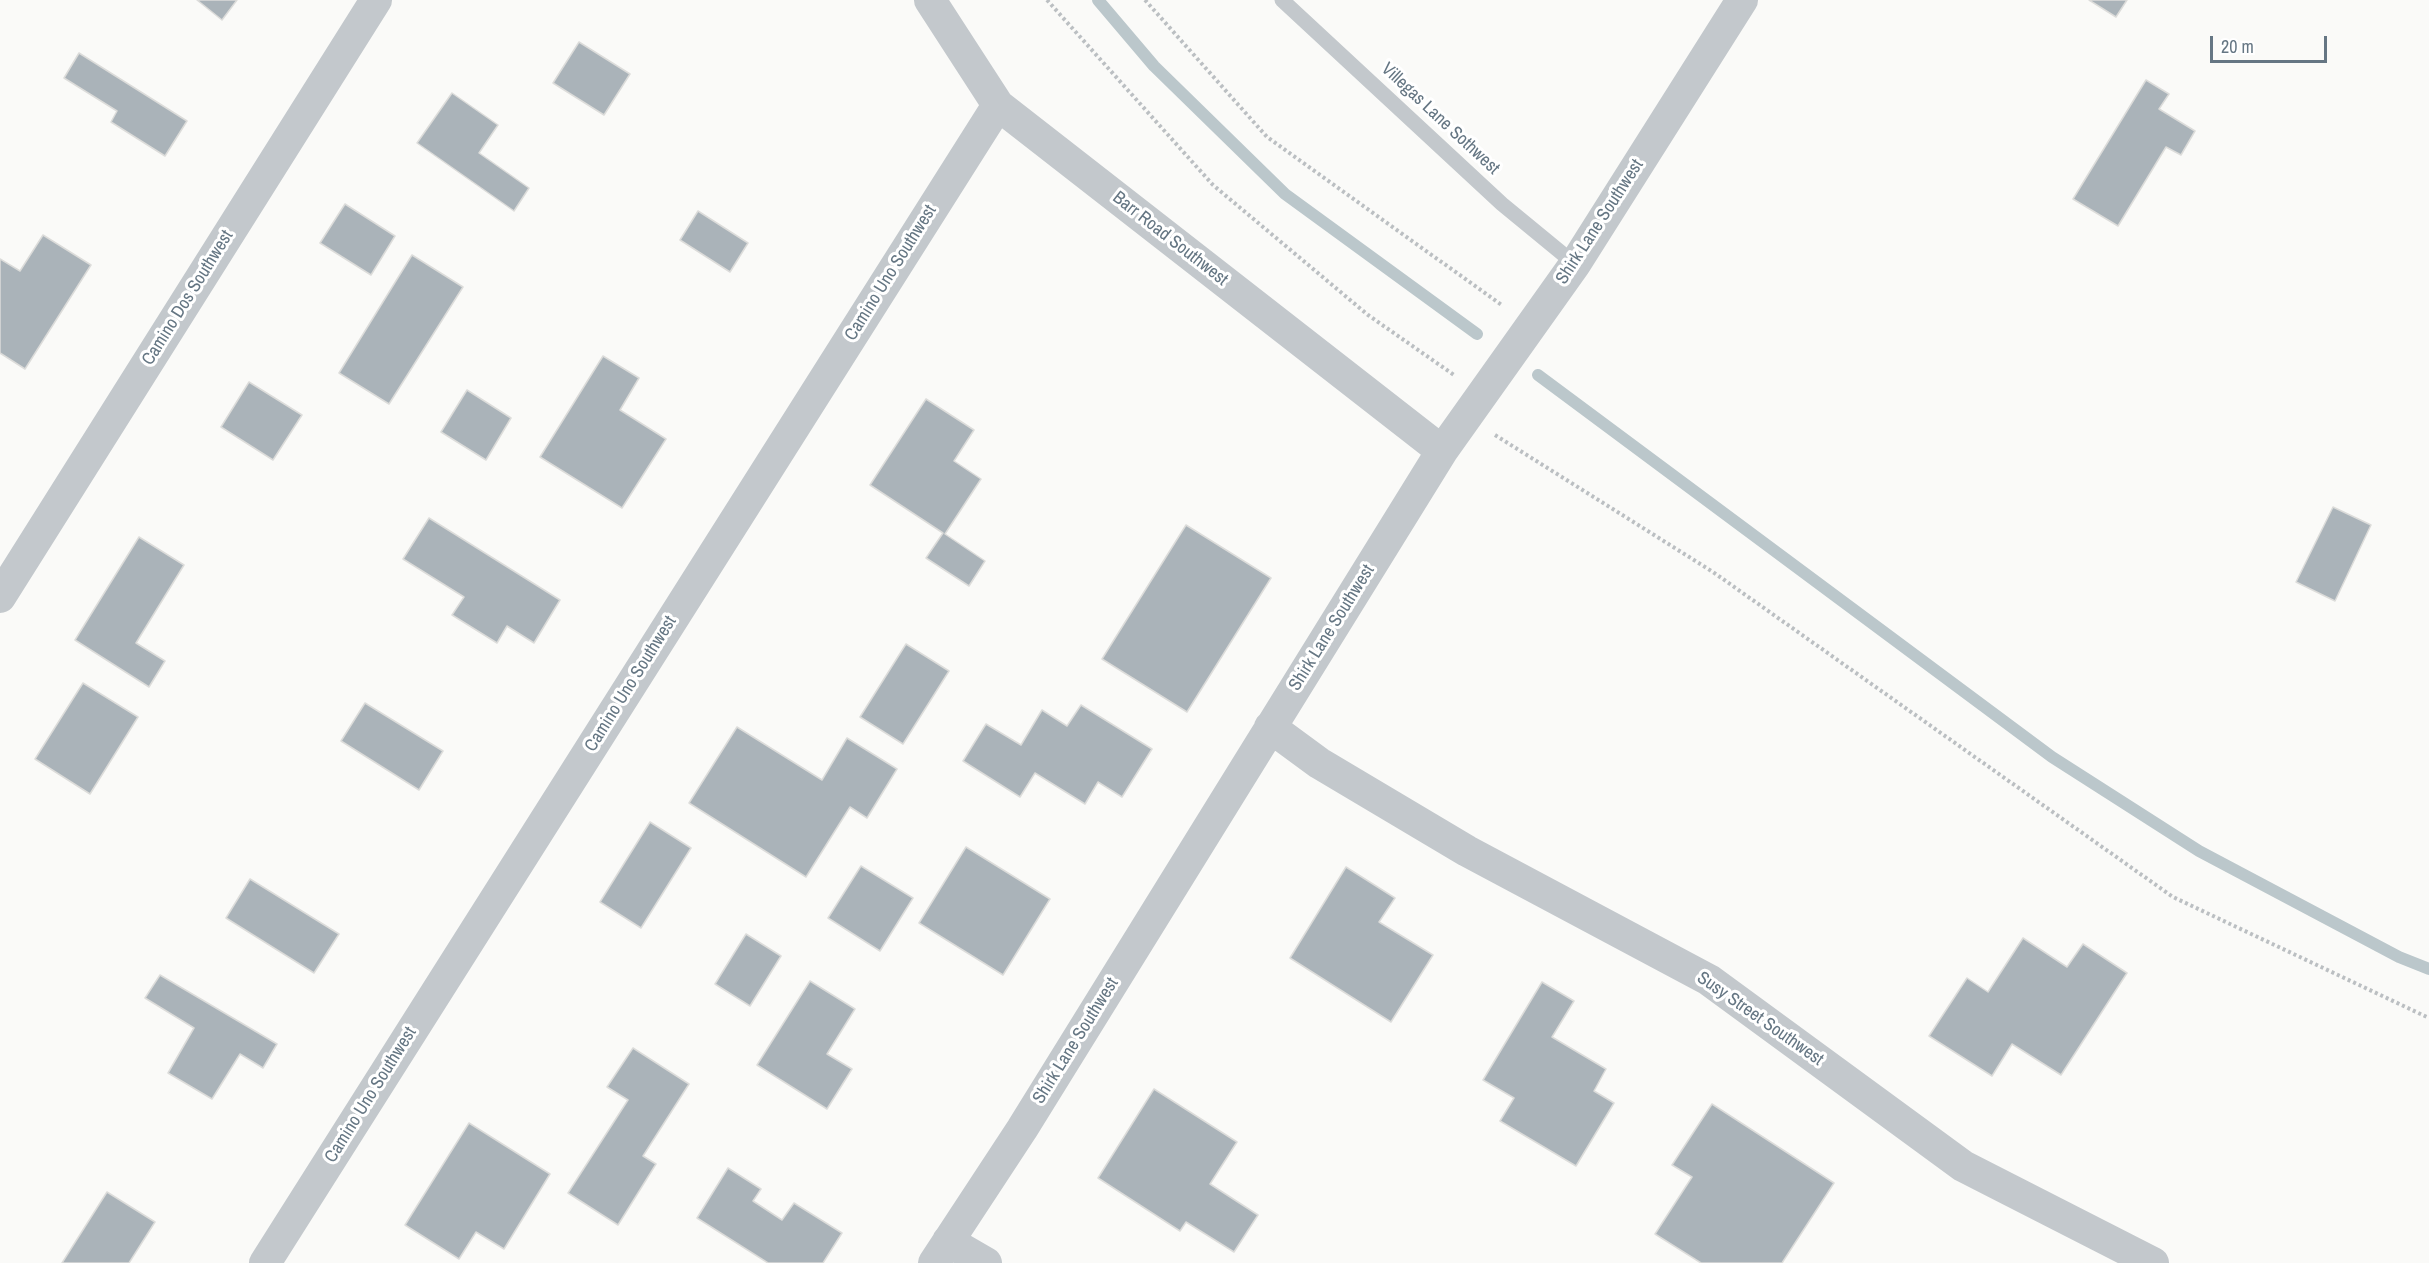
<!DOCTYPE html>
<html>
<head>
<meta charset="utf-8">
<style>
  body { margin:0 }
  #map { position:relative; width:2429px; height:1263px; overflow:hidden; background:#fafaf8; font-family:"Archivo Narrow",sans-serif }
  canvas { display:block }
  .scale { position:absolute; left:2210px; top:36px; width:117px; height:27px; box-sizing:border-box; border:3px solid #657683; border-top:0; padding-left:8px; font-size:18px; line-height:21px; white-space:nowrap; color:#657683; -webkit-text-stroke:4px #fff; paint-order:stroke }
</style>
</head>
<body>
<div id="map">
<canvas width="2429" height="1263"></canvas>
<div class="scale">20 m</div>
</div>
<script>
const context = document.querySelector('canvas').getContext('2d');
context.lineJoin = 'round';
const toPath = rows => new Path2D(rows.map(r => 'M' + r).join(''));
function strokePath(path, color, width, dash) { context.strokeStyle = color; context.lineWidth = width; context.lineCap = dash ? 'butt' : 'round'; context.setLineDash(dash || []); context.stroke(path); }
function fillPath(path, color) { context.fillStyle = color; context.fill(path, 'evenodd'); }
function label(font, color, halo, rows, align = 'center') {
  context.font = font + ' "Archivo Narrow",sans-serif'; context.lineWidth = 6; context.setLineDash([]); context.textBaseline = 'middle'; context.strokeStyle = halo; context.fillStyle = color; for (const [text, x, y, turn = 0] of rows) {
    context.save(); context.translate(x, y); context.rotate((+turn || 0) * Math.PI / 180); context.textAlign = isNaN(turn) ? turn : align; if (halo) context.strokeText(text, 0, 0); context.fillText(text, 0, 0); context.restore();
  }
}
strokePath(toPath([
  [1098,0,1154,66,1285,194,1477,334],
  [1538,375,2052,757,2199,851,2399,957,2429,969]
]), '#bbc7cb', 12);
const building = toPath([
  [197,0,237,0,222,20,197,0],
  [2089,0,2127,0,2116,17,2089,0],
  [579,42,630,74,604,115,553,83,579,42],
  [79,53,187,121,165,156,111,122,117,111,64,78,79,53],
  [2146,80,2169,94,2159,109,2195,131,2181,155,2166,147,2118,226,2073,199,2146,80],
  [452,93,498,125,479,153,529,188,514,211,417,143,452,93],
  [345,204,395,236,371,275,320,243,345,204],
  [698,211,748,243,730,272,680,240,698,211],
  [43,235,91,265,25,369,0,353,0,259,20,271,43,235],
  [412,255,463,287,389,404,339,373,412,255],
  [603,356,639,378,620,410,666,439,622,508,540,457,603,356],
  [249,382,302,415,273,460,221,427,249,382],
  [467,390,511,418,486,460,441,432,467,390],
  [926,399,974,430,954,461,981,479,945,534,985,561,969,586,926,558,943,533,870,485,926,399],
  [2333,507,2371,525,2335,601,2296,582,2333,507],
  [429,518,560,600,534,643,507,626,497,643,452,615,464,597,403,559,429,518],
  [1186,525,1271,578,1187,712,1102,659,1186,525],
  [139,537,184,565,136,643,165,661,149,687,75,640,139,537],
  [906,644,949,671,903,744,860,717,906,644],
  [83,683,138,717,90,794,35,759,83,683],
  [365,703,443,751,419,790,341,741,365,703],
  [1081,705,1152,749,1122,797,1098,782,1085,804,1035,773,1020,797,963,761,986,724,1021,745,1042,710,1067,726,1081,705],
  [737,727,822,780,847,738,897,769,867,818,850,807,806,877,689,803,737,727],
  [650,822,691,848,641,928,600,902,650,822],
  [966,847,1050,899,1003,975,919,923,966,847],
  [861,866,913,898,880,951,828,918,861,866],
  [1346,867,1395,898,1379,922,1433,955,1391,1022,1290,958,1346,867],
  [250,879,339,934,314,973,226,918,250,879],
  [746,934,781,956,750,1006,715,984,746,934],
  [2023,938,2067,967,2083,944,2127,973,2061,1075,2012,1044,1992,1076,1929,1036,1967,978,1988,992,2023,938],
  [160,975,277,1044,263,1068,240,1054,212,1099,168,1073,194,1028,145,998,160,975],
  [810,981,855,1009,827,1054,852,1069,827,1109,757,1065,810,981],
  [1542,982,1574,1001,1552,1037,1606,1069,1594,1091,1614,1103,1576,1166,1500,1121,1514,1098,1483,1080,1542,982],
  [633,1048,689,1084,643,1156,656,1164,618,1225,568,1193,628,1100,607,1087,633,1048],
  [1154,1089,1237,1142,1210,1184,1258,1215,1234,1252,1186,1222,1180,1231,1098,1178,1154,1089],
  [1712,1104,1834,1183,1782,1263,1701,1263,1655,1234,1692,1177,1672,1165,1712,1104],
  [469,1123,550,1174,504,1249,476,1232,459,1259,405,1225,469,1123],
  [728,1168,761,1189,753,1201,782,1220,794,1203,842,1233,823,1263,768,1263,697,1218,728,1168],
  [107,1192,155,1222,129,1263,62,1263,107,1192]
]);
fillPath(building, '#aab3b9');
strokePath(building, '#dcdcda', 1.5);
strokePath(toPath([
  [1047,0,1213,185,1368,315,1454,375],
  [1145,0,1267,137,1503,306],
  [1495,435,1713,572,2173,897,2429,1018]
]), '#bbbfc2', 4, [3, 3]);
strokePath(toPath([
  [1282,0,1502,204,1575,264]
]), '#c3c8cc', 15);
strokePath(toPath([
  [930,0,998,105,1442,451],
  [0,597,376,0],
  [1270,727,1319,763,1467,851,1709,980,1963,1166,2153,1263],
  [948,1241,986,1263],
  [265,1263,998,105],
  [934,1263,1022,1129,1442,451,1575,264,1742,0]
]), '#c3c8cc', 32);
label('18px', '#657683', '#fff', [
  ["Villegas Lane Sothwest",1440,119,43],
  ["Shirk Lane Southwest",1600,222,-57],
  ["Barr Road Southwest",1170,239,38],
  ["Camino Uno Southwest",891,273,-58],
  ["Camino Dos Southwest",188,298,-58],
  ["Shirk Lane Southwest",1332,628,-58],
  ["Camino Uno Southwest",631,684,-58],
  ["Susy Street Southwest",1760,1019,35],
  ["Shirk Lane Southwest",1076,1041,-58],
  ["Camino Uno Southwest",371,1095,-58]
]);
</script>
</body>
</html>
